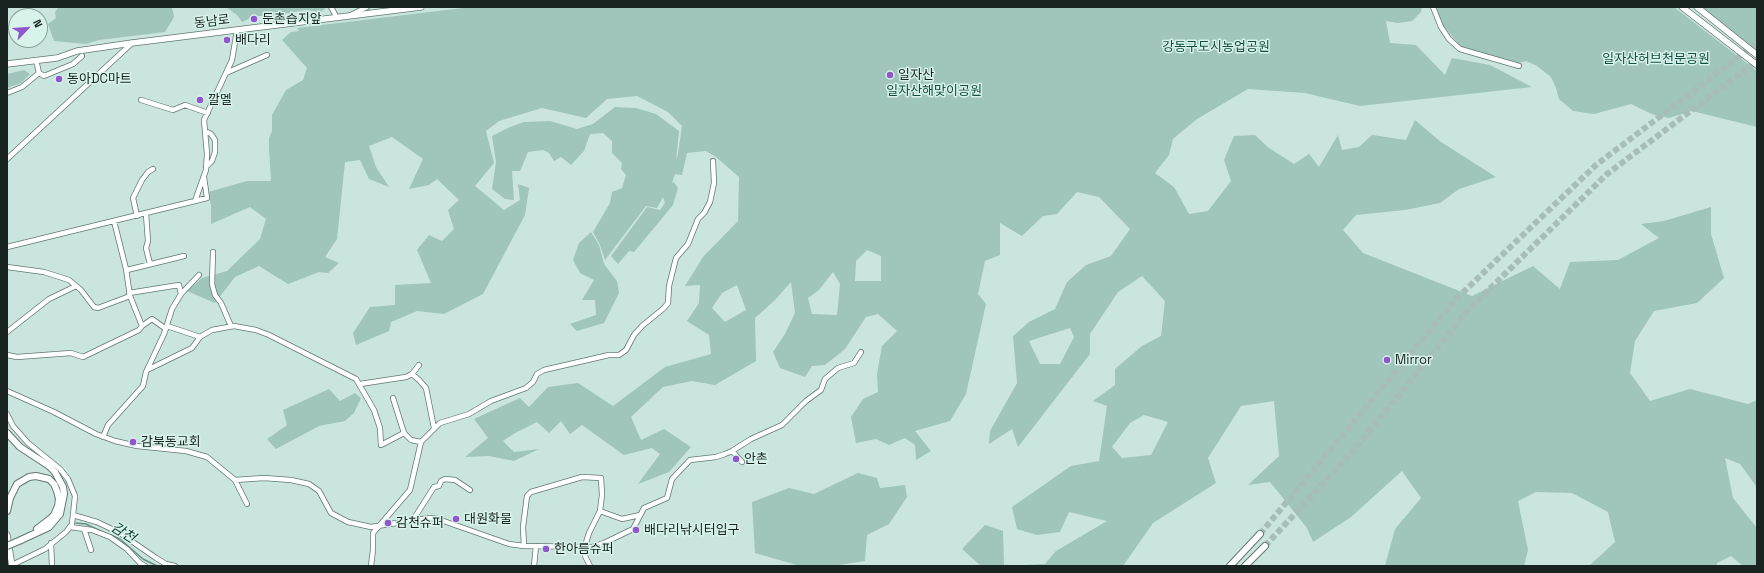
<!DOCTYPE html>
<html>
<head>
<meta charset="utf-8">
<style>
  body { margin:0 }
  #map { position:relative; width:1764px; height:573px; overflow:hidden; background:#cae5dd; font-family:"Space Grotesk",sans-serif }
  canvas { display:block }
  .frame { position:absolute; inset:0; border:8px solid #192320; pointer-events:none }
  .north { position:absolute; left:8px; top:8px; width:40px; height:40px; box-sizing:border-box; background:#d7f3ea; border:1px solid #8ba099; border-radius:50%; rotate:65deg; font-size:11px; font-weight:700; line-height:16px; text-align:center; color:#192320 }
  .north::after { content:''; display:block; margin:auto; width:14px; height:18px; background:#9156ce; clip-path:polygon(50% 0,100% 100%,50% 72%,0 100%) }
</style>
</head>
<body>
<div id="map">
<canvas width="1764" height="573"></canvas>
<div class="frame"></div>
<div class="north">N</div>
</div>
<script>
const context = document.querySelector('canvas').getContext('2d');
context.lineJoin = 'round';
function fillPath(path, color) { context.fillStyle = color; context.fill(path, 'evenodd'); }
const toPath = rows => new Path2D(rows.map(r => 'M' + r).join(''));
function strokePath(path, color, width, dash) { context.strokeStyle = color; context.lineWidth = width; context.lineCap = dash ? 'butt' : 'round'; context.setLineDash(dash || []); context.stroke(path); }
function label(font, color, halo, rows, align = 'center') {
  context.font = font + ' "Space Grotesk","Noto Sans KR",sans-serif'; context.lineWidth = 3; context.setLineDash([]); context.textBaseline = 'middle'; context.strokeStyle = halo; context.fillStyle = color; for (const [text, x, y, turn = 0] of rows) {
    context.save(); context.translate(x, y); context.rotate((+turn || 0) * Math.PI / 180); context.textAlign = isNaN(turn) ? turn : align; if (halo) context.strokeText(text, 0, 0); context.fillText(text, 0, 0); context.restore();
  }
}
fillPath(toPath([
  [59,7,172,7,174,17,165,32,99,40,86,44,54,41,48,24,56,18,55,12],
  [226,7,327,7,321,12,305,10,273,16,255,16,242,22,237,15],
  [471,7,1422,7,1421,12,1412,21,1398,23,1386,21,1390,43,1416,45,1445,75,1452,58,1490,65,1532,87,1360,106,1305,93,1248,89,1197,119,1173,139,1169,155,1155,173,1174,187,1189,214,1208,211,1231,181,1224,160,1234,136,1255,135,1269,148,1294,164,1309,154,1319,167,1338,135,1342,150,1359,147,1372,135,1406,140,1415,120,1441,142,1496,177,1459,189,1440,203,1405,210,1356,215,1343,230,1363,253,1472,296,1533,266,1560,289,1570,262,1618,260,1659,238,1641,224,1664,221,1711,207,1711,234,1724,278,1697,303,1654,311,1635,341,1630,373,1650,401,1690,389,1748,404,1757,400,1757,485,1756,486,1740,464,1725,458,1733,498,1757,528,1757,566,1743,566,1731,556,1717,563,1717,566,1589,566,1615,542,1608,512,1572,493,1536,492,1518,501,1528,550,1524,566,1385,566,1395,529,1421,498,1402,471,1351,517,1313,542,1307,528,1270,482,1248,485,1279,456,1274,401,1241,406,1208,458,1216,483,1153,523,1123,566,1006,566,1045,564,1056,551,1107,521,1069,512,1060,532,1037,535,1017,529,1012,507,1071,466,1099,461,1107,406,1093,401,1115,385,1115,369,1142,346,1161,336,1165,301,1142,276,1118,292,1090,334,1090,354,1018,447,1012,429,989,444,990,431,1017,383,1013,336,1029,322,1055,309,1067,282,1086,265,1111,256,1130,229,1099,197,1077,192,1057,214,1043,216,1022,236,1000,223,1000,255,985,261,978,294,986,304,966,394,950,421,915,431,931,451,916,460,915,445,905,438,889,445,876,439,856,443,851,417,863,399,878,392,877,374,882,346,897,331,878,314,866,317,845,349,825,365,812,366,805,377,780,368,773,352,785,334,795,313,791,282,775,300,755,318,756,361,715,385,692,381,663,387,631,417,641,440,664,429,691,447,669,472,638,484,660,454,652,448,624,455,582,425,570,434,561,421,549,433,537,422,515,433,503,441,514,452,539,449,514,461,489,456,465,457,488,438,474,419,520,398,529,407,548,387,578,383,613,406,665,367,711,354,709,335,687,321,699,303,700,285,685,286,703,257,738,221,739,177,716,157,706,151,687,153,682,175,675,174,672,183,674,182,678,188,673,205,634,252,629,251,618,264,611,256,647,207,660,210,665,203,663,197,657,208,646,206,605,260,600,245,593,232,610,203,612,192,622,188,626,175,621,169,622,163,612,153,612,141,603,133,590,134,584,151,571,165,561,157,554,161,549,153,543,150,528,152,520,171,512,171,514,200,505,199,492,189,496,162,492,136,510,127,524,122,550,121,577,129,593,124,615,107,636,108,656,114,679,131,676,161,678,154,682,126,668,112,637,96,607,99,586,118,542,108,499,121,486,131,494,163,475,186,504,210,520,200,518,184,529,188,525,215,483,294,444,314,417,311,391,322,389,331,356,345,353,333,370,307,395,305,395,285,431,283,417,250,429,235,442,241,454,229,448,210,459,200,437,179,429,185,409,189,423,159,392,137,369,146,376,167,389,187,369,179,360,160,345,162,337,239,325,257,339,263,328,273,319,272,288,284,259,266,235,277,215,303,187,291,202,278,227,271,260,239,266,219,250,207,211,224,211,205,208,192,247,181,271,181,269,149,269,138,272,131,272,115,286,90,303,80,307,68,282,40,291,32,299,31,297,28],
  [867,250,881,256,881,281,855,281,856,261],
  [833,272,840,284,837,315,812,314,808,298,819,290],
  [737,285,746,310,725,322,712,308,722,293],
  [1070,328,1074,337,1060,364,1040,364,1029,341],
  [1144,415,1168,422,1151,455,1122,458,1112,447,1130,423],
  [1435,7,1674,7,1757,71,1757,127,1692,111,1669,118,1654,115,1631,104,1594,114,1573,111,1559,99,1556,88,1551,77,1537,66,1526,61,1519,63,1461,47,1443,25],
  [1699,7,1757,7,1757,54],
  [24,70,30,74,21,83,7,88,7,74],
  [591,232,599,245,604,264,617,281,619,293,604,323,577,331,570,324,596,315,595,300,582,300,594,280,580,273,573,260,579,243],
  [329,389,340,401,355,393,361,398,354,413,345,421,319,426,276,449,267,439,287,425,283,410],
  [858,473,877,478,880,488,905,485,907,497,889,524,867,535,865,561,832,566,800,566,755,553,752,502,789,488,814,494],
  [985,525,1003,531,1004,566,981,566,962,549]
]), '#a0c5ba');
strokePath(toPath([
  [76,523,86,524,107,534],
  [111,535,120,539,143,559,157,566]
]), '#679185', 1.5);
strokePath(toPath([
  [1260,534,1456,299,1596,165,1757,43],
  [1265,546,1354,450,1469,309,1607,174,1757,61]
]), '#a7beb7', 6, [6, 3]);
const minor = toPath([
  [331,7,337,18],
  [1433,7,1441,27,1449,39,1460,49,1519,66],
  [351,15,367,7],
  [36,60,39,73,44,76,73,64,82,56],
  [226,73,267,55],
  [7,93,22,87,39,73],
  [141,100,173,110,185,105,208,113],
  [205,131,211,134,215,140,215,152,212,161,206,167],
  [7,159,132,43],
  [195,201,207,198,204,177],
  [146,214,148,241,146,248,150,264],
  [137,216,133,198,142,180,148,172,153,169],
  [114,221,126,269,130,296,142,326],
  [7,247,195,201,206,170,207,154,204,120,232,60,237,30],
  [213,252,212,284,215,295,221,303,231,326],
  [7,267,44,272,69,280,81,290,94,307,98,308,130,296],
  [127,270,184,256],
  [129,293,179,285,181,294],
  [167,326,200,337,212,330,234,326,256,330,269,335,356,379,374,410,380,428,381,445,404,433],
  [7,332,49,299,76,286],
  [7,355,17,357,71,353,83,357,139,330,142,326,152,319,166,329],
  [147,370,192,348,200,337],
  [412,374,419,380,426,388,434,428],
  [360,384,406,377,412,374,419,365],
  [7,391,54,412,96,434,115,441,137,446,186,451,207,457,235,480,264,478,291,480,309,484,319,491,331,513,348,522,371,527,429,518,438,519,509,544,524,546,592,547,604,543,633,529,644,508,667,498,672,479,690,460,716,457,725,454,732,451,751,439,782,425,806,401,821,390,825,379,838,368,854,363,861,352],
  [393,398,404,433,411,440,421,442],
  [7,414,13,426,28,443,60,469,68,479,75,496,72,524,66,532,45,549,12,565],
  [103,437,108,425,143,386,146,372,164,334,172,309,181,294,199,275],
  [732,451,742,462],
  [235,480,247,504],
  [600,511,622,519,640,515],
  [73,515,97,522,120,533,156,558,166,564,175,566],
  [413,520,434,487,439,486,441,481,445,479,455,480,470,490],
  [70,527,92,530,110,537,127,549,140,563,145,566],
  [84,529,91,550],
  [51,543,52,566],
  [524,546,523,527,527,496,531,492,582,477,601,478,602,495,600,511,589,533,585,546,585,556,590,566],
  [371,566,373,550,373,533,410,490,421,442,440,423,469,414,491,401,526,388,533,382,537,374,544,370,609,355,619,355,626,350,634,335,642,326,664,308,668,303,669,286,676,258,688,244,698,219,704,213,710,202,714,183,713,161],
  [534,566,536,546]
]);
const major = toPath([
  [1682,7,1757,65],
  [1697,7,1757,55],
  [7,64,57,58,77,51,132,43,421,7],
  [7,535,12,566]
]);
const highway = toPath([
  [7,433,20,447,49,466,55,472,63,487,64,494,60,514,49,527,21,540],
  [7,511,10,498,17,484,29,477,36,476,49,479,54,484,57,491,59,499,58,506,54,515,50,519,37,529],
  [1230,566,1260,534],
  [1245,566,1265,546]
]);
strokePath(minor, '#607972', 6);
strokePath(major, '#607972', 7);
strokePath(highway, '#607972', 8);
strokePath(minor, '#fff', 4.5);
strokePath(major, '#fff', 5.5);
strokePath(highway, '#fff', 6);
const highwayBridge = toPath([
  [7,546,21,540]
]);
strokePath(highwayBridge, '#607972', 8, []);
strokePath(highwayBridge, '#fff', 6);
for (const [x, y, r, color] of [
  [254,19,4,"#9156ce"],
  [227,40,4,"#9156ce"],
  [890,75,4,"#9156ce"],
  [59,79,4,"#9156ce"],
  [200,100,4,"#9156ce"],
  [1387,360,4,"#9156ce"],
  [133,442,4,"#9156ce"],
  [736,459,4,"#9156ce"],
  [456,519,4,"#9156ce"],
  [388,523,4,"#9156ce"],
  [636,530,4,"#9156ce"],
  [546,549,4,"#9156ce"]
]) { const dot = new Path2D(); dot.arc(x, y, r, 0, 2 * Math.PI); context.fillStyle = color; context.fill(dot); strokePath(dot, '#d7f3ea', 1.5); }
label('13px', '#192320', '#d7f3ea', [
  ["둔촌습지앞",262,19],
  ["배다리",235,40],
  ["일자산",898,75],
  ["동아DC마트",67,79],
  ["깔멜",208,100],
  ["Mirror",1395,360],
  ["감북동교회",141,442],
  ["안촌",744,459],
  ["대원화물",464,519],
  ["감천슈퍼",396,523],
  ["배다리낚시터입구",644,530],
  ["한아름슈퍼",554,549]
], 'left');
label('13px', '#192320', '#d7f3ea', [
  ["동남로",212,22,-7]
]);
label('13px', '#134e41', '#d7f3ea', [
  ["강동구도시농업공원",1216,47],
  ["일자산허브천문공원",1656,59],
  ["일자산해맞이공원",934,91]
]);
label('italic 14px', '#143b32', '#d7f3ea', [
  ["감천",123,533,32]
]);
</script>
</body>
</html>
